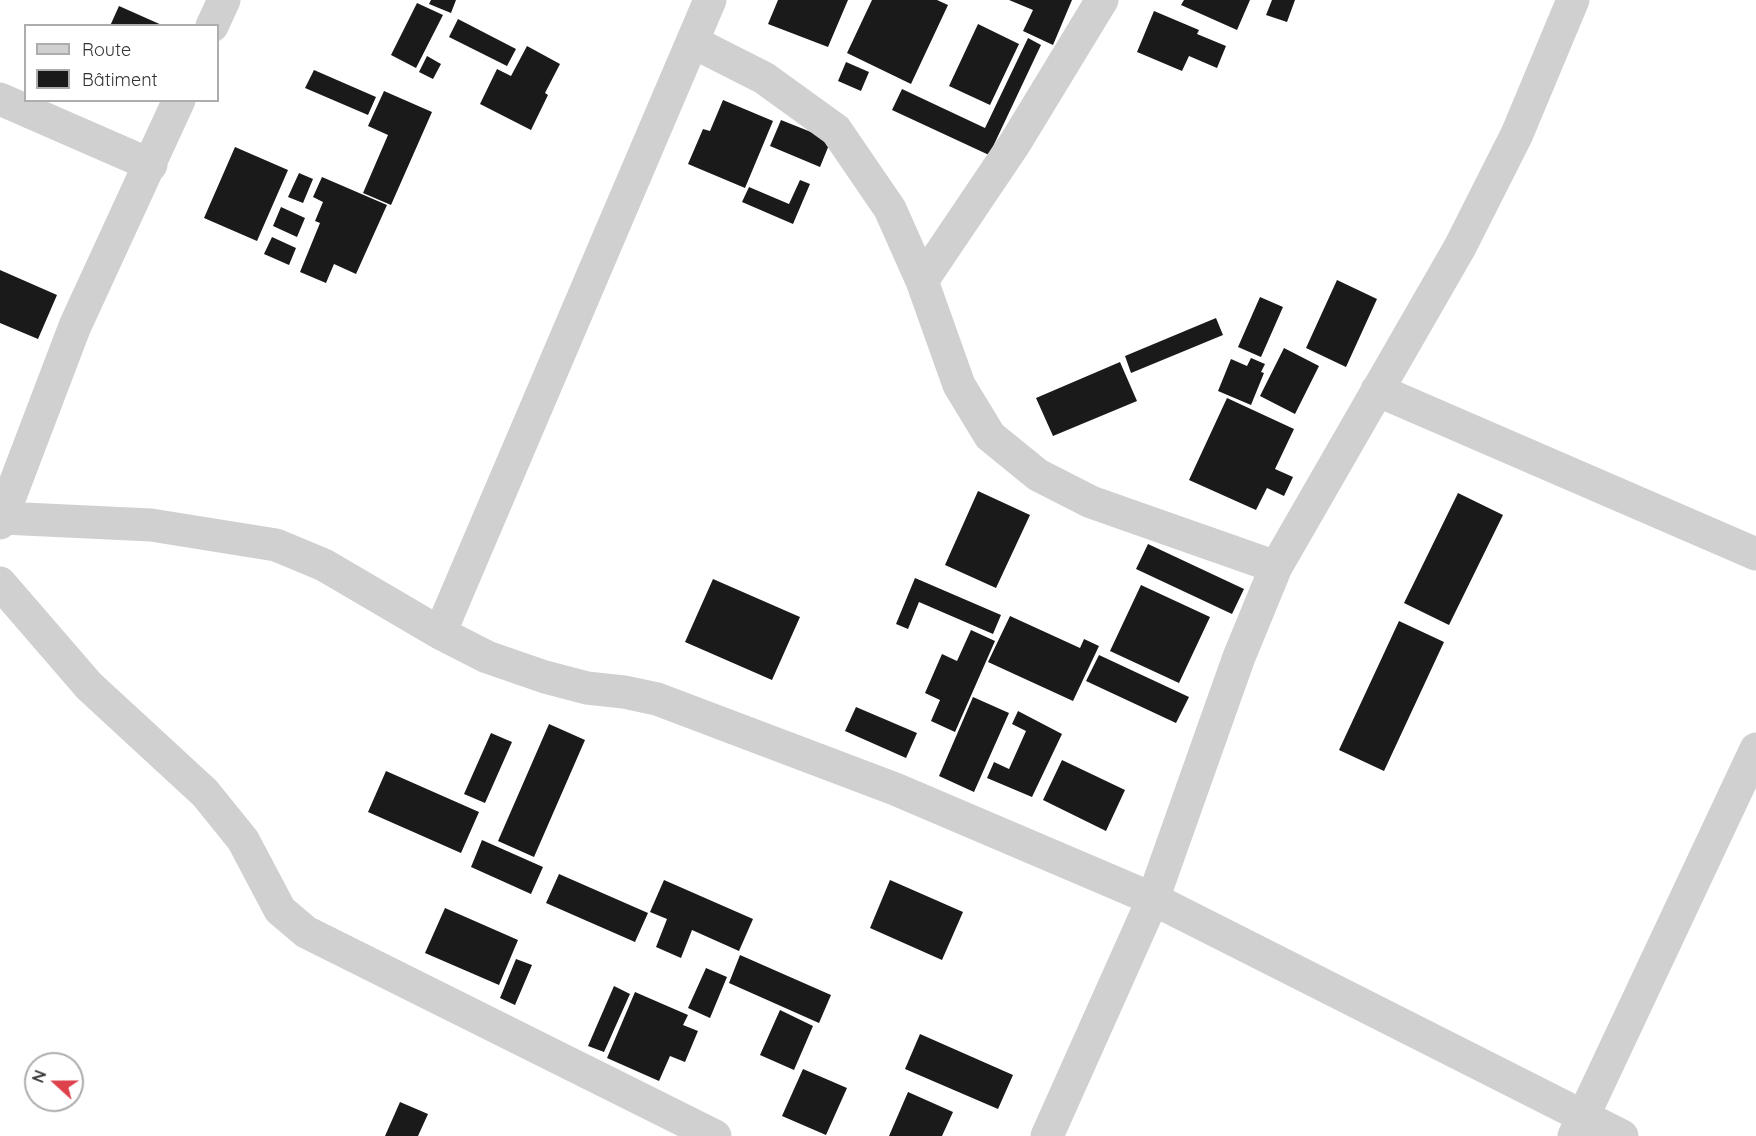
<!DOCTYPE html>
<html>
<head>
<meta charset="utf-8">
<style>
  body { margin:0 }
  #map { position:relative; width:1756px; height:1136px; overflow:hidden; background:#fff; font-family:Quicksand,sans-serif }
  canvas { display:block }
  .legend { position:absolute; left:24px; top:24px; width:195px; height:78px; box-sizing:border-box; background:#fff; border:2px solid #adadad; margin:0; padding:8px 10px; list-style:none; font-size:18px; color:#333 }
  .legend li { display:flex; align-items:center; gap:12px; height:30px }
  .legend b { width:30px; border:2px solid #adadad }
  .north { position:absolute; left:24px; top:1052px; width:60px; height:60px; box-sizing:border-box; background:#fff; border:2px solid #adadad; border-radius:50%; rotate:291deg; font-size:16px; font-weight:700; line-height:24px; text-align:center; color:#333 }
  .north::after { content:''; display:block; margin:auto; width:21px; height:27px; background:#dd414c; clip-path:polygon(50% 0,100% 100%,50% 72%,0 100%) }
</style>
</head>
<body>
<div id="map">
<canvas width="1756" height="1136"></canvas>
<ul class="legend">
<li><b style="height:8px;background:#d0d0d0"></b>Route</li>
<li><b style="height:16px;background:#1a1a1a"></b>Bâtiment</li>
</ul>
<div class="north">N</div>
</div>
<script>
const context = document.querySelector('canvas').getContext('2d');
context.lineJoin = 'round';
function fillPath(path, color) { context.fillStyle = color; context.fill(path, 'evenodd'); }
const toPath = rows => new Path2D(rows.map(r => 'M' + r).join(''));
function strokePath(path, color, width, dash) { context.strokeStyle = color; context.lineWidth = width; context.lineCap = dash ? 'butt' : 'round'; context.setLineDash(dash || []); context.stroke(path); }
fillPath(toPath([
  [431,0,456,0,451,13,429,4],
  [778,0,848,0,828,47,768,24],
  [872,0,937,0,948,5,911,84,847,53],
  [1009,0,1072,0,1053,45,1023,31,1033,10],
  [1184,0,1250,0,1237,30,1181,5],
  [1272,0,1295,0,1287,22,1266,15],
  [417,3,443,15,416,68,391,55],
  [119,6,164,26,110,26],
  [1154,11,1199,30,1197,34,1226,46,1217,68,1189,56,1182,71,1137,52],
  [458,19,516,49,507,66,449,37],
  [978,24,1019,44,990,105,949,86],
  [1028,38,1041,45,989,155,892,110,902,89,985,128],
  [527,46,560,64,545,93,548,95,531,130,480,104,497,69,511,76],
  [427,56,441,64,433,79,419,72],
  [846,62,869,72,861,91,838,81],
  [314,70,376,97,368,115,305,88],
  [384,91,432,112,391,205,363,193,388,135,368,126],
  [723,100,773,121,745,188,688,164,703,129,710,131],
  [781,120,831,140,820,167,770,146],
  [235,147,288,170,257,241,204,218],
  [299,173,313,179,303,203,288,197],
  [322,177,387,205,356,274,334,264,326,283,300,272,320,223,315,221,323,202,313,197],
  [800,180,810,184,793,224,742,202,749,187,789,204],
  [281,207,305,218,297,237,273,226],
  [272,237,296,248,289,265,264,254],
  [0,270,57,295,38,339,0,323],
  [1337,280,1377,299,1346,367,1306,348],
  [1260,297,1283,307,1261,357,1238,347],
  [1216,318,1223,335,1131,373,1125,356],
  [1284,348,1319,366,1295,414,1260,396],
  [1251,358,1265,364,1261,372,1264,373,1251,405,1218,391,1231,359,1247,366],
  [1120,362,1137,401,1053,436,1036,398],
  [1227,398,1294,429,1275,469,1293,477,1284,496,1267,488,1256,510,1189,480],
  [978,491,1030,515,996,588,945,565],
  [1458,493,1503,515,1449,625,1404,603],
  [1148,544,1244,589,1232,614,1136,569],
  [915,578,1001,615,993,634,919,602,908,629,896,624],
  [713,579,800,617,772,680,685,642],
  [1141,585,1210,617,1179,683,1110,651],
  [1010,616,1080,648,1084,639,1099,646,1073,701,988,662],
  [1399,621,1444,642,1384,771,1339,750],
  [971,630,995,641,955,732,931,721,940,700,925,693,942,654,957,661],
  [1099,655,1189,697,1176,723,1086,681],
  [973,697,1009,713,974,792,939,776],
  [856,707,917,733,906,758,845,731],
  [1018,711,1062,734,1032,797,987,778,994,762,1009,769,1026,731,1012,724],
  [549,724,585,740,534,857,498,841],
  [491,733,512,742,485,803,464,794],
  [1062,760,1125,790,1106,831,1043,800],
  [386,771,479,812,461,853,368,812],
  [482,840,543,867,531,894,471,867],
  [559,874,648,913,635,942,546,903],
  [664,880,753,919,739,951,692,930,681,958,656,947,667,919,650,912],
  [890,880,963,912,942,960,870,928],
  [445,908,518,940,499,985,425,953],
  [740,955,831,995,819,1023,729,983],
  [516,959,532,965,515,1005,500,998],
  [706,968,727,977,710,1018,688,1008],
  [614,986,630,994,604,1052,588,1046],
  [635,992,688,1015,683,1025,698,1031,685,1062,670,1056,659,1081,607,1058],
  [780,1010,813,1026,794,1070,760,1055],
  [920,1034,1013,1075,998,1109,905,1069],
  [803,1069,847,1088,826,1135,782,1116],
  [908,1092,953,1112,942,1136,889,1136],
  [400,1102,428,1114,418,1136,385,1136]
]), '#1a1a1a');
strokePath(toPath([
  [212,26,224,0],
  [693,42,764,78,836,130,890,209,922,281,959,385,990,436,1038,475,1091,502,1276,567],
  [0,99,151,165],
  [922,281,1015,143,1102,0],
  [1377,390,1756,554],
  [3,518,151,525,276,545,324,565,440,633,487,657,545,677,587,688,624,692,657,699,895,789,1153,899,1622,1136],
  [0,523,75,326,179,100],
  [0,583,89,686,205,793,243,840,280,910,306,932,715,1136],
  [440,633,710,0],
  [1047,1136,1153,899,1239,657,1276,567,1460,247,1517,134,1573,0],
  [1574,1136,1756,749]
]), '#d0d0d0', 33);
</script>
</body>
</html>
